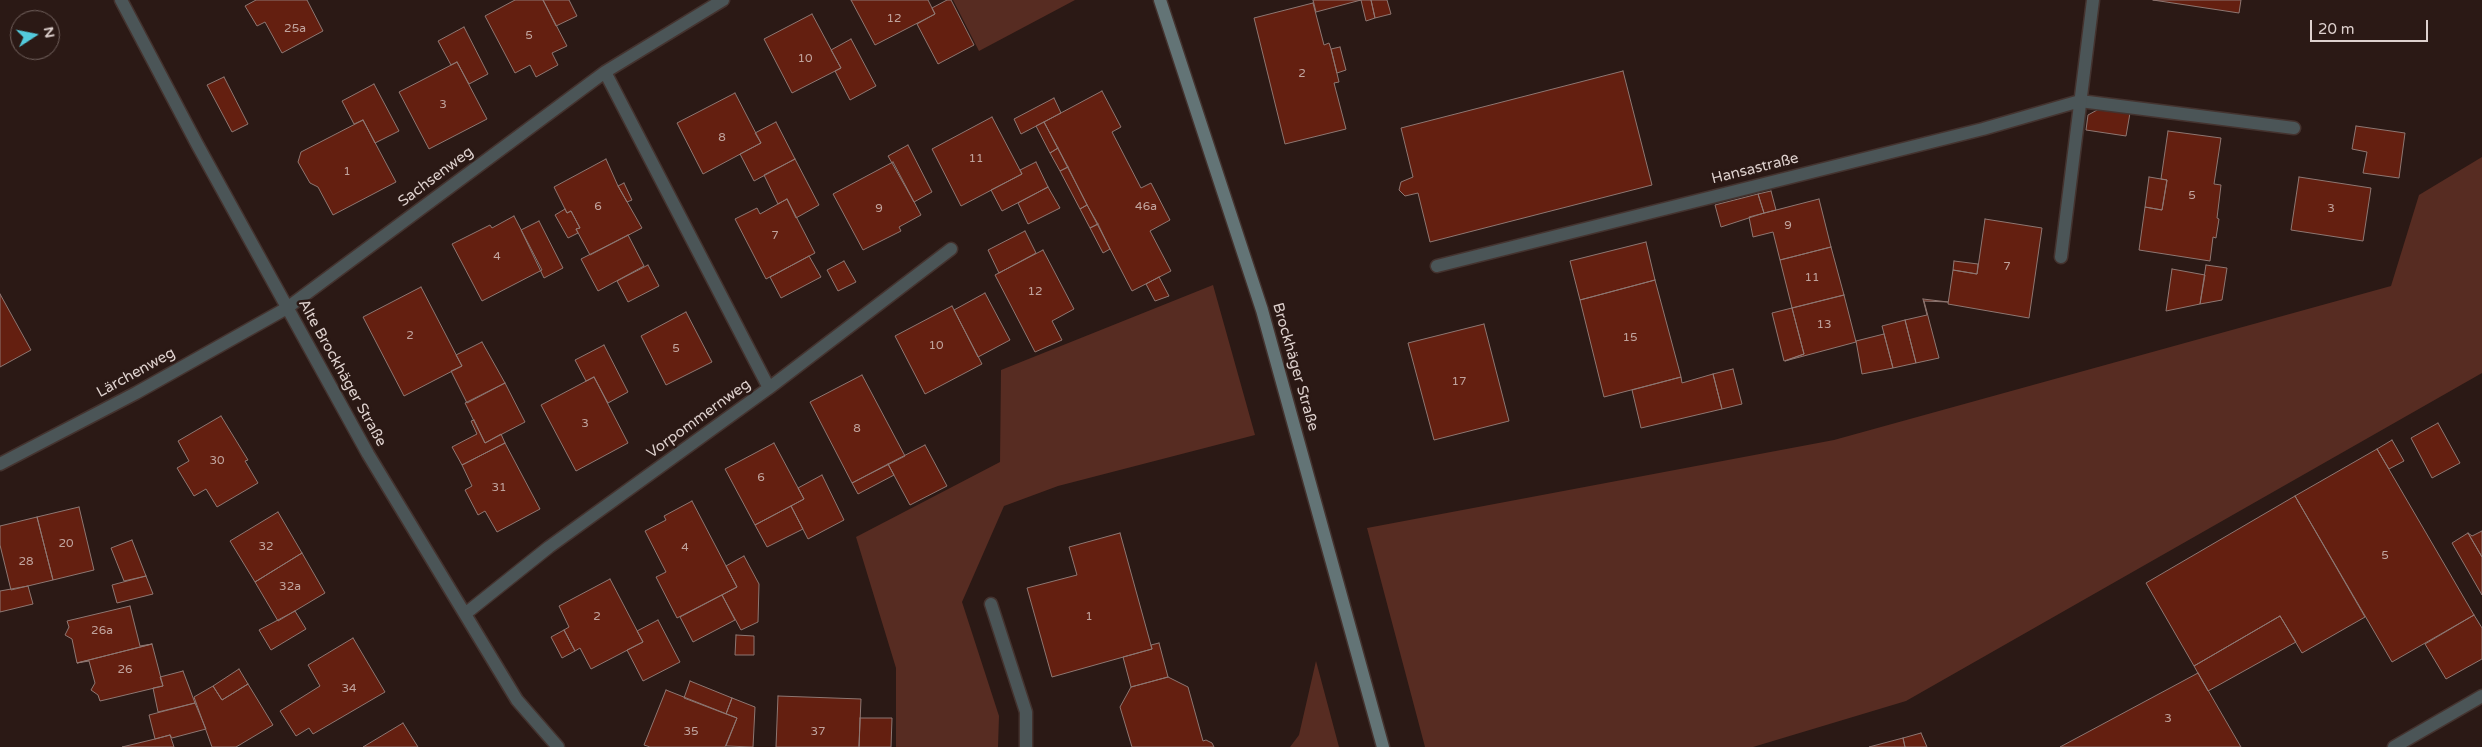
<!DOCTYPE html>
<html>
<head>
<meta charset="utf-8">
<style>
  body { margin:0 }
  #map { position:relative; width:2482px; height:747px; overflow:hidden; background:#2b1915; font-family:"Varela Round",sans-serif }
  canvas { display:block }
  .north { position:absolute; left:10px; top:10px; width:50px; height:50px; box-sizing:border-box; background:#2b1915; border:1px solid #73635f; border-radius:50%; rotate:79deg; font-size:14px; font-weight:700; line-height:20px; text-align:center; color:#ded1ce }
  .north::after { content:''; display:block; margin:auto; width:18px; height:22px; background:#53cadc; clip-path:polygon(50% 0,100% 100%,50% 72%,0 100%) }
  .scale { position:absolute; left:2310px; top:20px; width:118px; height:22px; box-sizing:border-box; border:2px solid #ded1ce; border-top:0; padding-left:6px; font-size:15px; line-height:18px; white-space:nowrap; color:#ded1ce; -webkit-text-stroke:4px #2b1915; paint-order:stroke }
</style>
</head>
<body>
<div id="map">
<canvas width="2482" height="747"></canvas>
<div class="north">N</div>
<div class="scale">20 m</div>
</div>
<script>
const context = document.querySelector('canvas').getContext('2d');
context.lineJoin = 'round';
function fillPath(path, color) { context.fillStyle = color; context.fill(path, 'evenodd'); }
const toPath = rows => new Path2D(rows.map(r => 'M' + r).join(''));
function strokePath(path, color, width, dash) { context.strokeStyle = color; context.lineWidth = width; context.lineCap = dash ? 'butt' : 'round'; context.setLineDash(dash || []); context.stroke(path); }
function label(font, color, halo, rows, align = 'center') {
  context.font = font + ' "Varela Round",sans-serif'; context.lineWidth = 5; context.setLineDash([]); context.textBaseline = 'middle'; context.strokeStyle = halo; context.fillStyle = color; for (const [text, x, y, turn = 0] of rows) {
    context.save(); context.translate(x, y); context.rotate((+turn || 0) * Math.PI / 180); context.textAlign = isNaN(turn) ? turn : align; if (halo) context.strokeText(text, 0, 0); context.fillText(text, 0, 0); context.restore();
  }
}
fillPath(toPath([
  [953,0,1075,0,979,51],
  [2482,157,2482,373,1906,701,1753,747,1425,747,1367,528,1834,440,2391,286,2419,195],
  [1213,285,1255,435,1058,486,1004,506,962,602,999,716,998,747,896,747,896,668,856,537,1000,462,1001,370],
  [1316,661,1339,747,1290,747,1299,735]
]), '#572c22');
const building = toPath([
  [256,0,307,0,323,31,282,53,265,22,257,26,245,6,256,0],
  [515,0,543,0,567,46,552,53,558,65,536,77,530,65,515,73,485,16,515,0],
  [543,0,569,0,577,16,556,26,543,0],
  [851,0,928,0,935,14,875,45,851,0],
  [947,0,951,0,974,45,938,64,917,24,935,14,932,8,947,0],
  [1313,0,1361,0,1316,12,1313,0],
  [1361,0,1371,0,1375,18,1366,21,1361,0],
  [1371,0,1387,0,1391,14,1375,18,1371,0],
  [2153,0,2241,0,2239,13,2153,0],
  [1313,3,1324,45,1329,43,1331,49,1339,82,1334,83,1346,129,1285,144,1254,18,1313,3],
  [812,14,841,68,792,93,764,39,812,14],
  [464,27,488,74,469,84,457,62,451,65,438,41,464,27],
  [851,39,876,86,850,100,835,71,841,68,831,50,851,39],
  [1340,47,1346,70,1337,73,1331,49,1340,47],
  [457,62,487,119,429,149,399,92,457,62],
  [1623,71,1652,185,1430,242,1418,193,1405,196,1399,190,1401,182,1413,177,1401,128,1623,71],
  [224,77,248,124,232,132,207,85,224,77],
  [374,84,399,131,375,143,363,120,354,124,342,101,374,84],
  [1102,91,1121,127,1112,132,1141,188,1151,183,1170,220,1150,231,1171,271,1132,291,1044,122,1102,91],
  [735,93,761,143,703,174,677,123,735,93],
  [1054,98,1061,113,1021,134,1014,119,1054,98],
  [2099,109,2130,113,2126,136,2086,130,2088,115,2099,109],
  [992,117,1022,174,961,206,932,149,992,117],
  [363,120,396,182,333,215,318,187,310,183,298,162,301,152,363,120],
  [776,122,795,159,754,181,740,154,761,143,755,133,776,122],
  [1044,122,1058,148,1050,153,1036,126,1044,122],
  [2356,126,2405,133,2399,178,2363,173,2367,152,2352,149,2356,126],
  [2168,131,2221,138,2214,184,2221,185,2217,218,2219,219,2216,238,2213,237,2210,261,2139,250,2145,207,2162,210,2167,180,2161,179,2168,131],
  [908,145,932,192,914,202,888,156,908,145],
  [1058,148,1068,167,1060,171,1050,153,1058,148],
  [606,159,618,186,642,228,590,255,576,229,580,228,571,211,567,213,554,187,606,159],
  [795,159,819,205,796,218,787,199,778,204,764,175,795,159],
  [893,162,921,215,899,227,901,231,863,250,833,194,893,162],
  [1036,162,1048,187,1002,211,991,190,1022,174,1020,170,1036,162],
  [1068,167,1087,205,1080,209,1060,171,1068,167],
  [2149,177,2167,180,2162,210,2145,207,2149,177],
  [2299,177,2371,188,2363,241,2291,230,2299,177],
  [624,183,632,200,627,202,618,186,624,183],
  [1048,187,1060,208,1028,224,1018,203,1048,187],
  [1771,191,1776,210,1764,213,1758,194,1771,191],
  [1758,194,1764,213,1721,227,1715,205,1758,194],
  [787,199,815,253,766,279,735,219,757,208,760,214,787,199],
  [1819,199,1831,247,1780,260,1773,232,1753,237,1749,217,1819,199],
  [1087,205,1098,224,1090,228,1080,209,1087,205],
  [565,209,567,213,571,211,580,228,576,229,578,233,568,238,555,215,565,209],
  [514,216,542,270,482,301,452,244,490,225,492,228,514,216],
  [1985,219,2042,228,2029,318,1948,304,1953,270,1977,274,1985,219],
  [539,221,563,268,544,278,521,230,539,221],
  [1098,224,1110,249,1103,253,1090,228,1098,224],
  [1025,231,1036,253,999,273,988,250,1025,231],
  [628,235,644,266,598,291,581,259,628,235],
  [1646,242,1655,280,1580,300,1570,261,1646,242],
  [1831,247,1844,295,1792,308,1780,260,1831,247],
  [1043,250,1074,309,1052,321,1062,340,1035,352,995,275,1043,250],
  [809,256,821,277,781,298,770,277,809,256],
  [844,261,856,282,838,291,827,270,844,261],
  [1954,261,1978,264,1977,274,1953,270,1954,261],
  [648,265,659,286,628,302,617,281,648,265],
  [2206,265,2227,268,2222,300,2200,304,2206,265],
  [2172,269,2205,275,2200,304,2166,311,2172,269],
  [1159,277,1169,296,1155,301,1146,284,1159,277],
  [1655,280,1681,377,1604,397,1580,300,1655,280],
  [421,287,462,366,404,396,363,317,421,287],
  [985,293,1010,340,978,357,954,310,985,293],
  [0,294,31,350,0,367,0,294],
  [1844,295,1856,342,1785,361,1804,354,1792,308,1844,295],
  [1923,299,1948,302,1924,301,1939,358,1916,363,1905,320,1927,315,1923,299],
  [952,306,982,364,925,394,895,336,952,306],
  [1792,308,1804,354,1784,361,1772,313,1792,308],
  [686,312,712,362,666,385,641,336,686,312],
  [1905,320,1916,363,1893,368,1882,326,1905,320],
  [1484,324,1509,421,1434,440,1408,343,1484,324],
  [1884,334,1893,368,1862,374,1856,341,1884,334],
  [482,342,505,383,467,403,451,371,462,366,456,355,482,342],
  [604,345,628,392,608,403,594,377,586,381,575,360,604,345],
  [1733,369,1742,404,1722,409,1713,374,1733,369],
  [1713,374,1722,409,1641,428,1632,390,1681,377,1682,383,1713,374],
  [862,375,905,456,852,483,810,402,862,375],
  [594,377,628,443,576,471,541,405,594,377],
  [505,383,525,422,485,443,465,403,505,383],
  [221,416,248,460,245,461,258,483,217,507,206,489,194,496,177,468,189,461,178,441,221,416],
  [474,420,485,443,501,434,505,443,462,465,452,447,477,434,471,421,474,420],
  [2438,423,2460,463,2432,478,2411,438,2438,423],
  [2392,440,2404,461,2389,469,2377,449,2392,440],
  [505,443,540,509,497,532,485,511,478,515,465,490,472,486,462,465,505,443],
  [774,443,804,499,755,525,725,469,774,443],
  [925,445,947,486,910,505,888,464,925,445],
  [2377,449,2474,615,2392,662,2295,496,2377,449],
  [888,464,894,475,858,494,852,483,888,464],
  [822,475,844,520,808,539,791,506,804,499,798,488,822,475],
  [2295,496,2365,617,2302,653,2280,616,2194,666,2146,583,2295,496],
  [692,501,737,587,677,618,656,577,666,572,645,531,666,520,664,516,692,501],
  [791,506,803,529,767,547,755,525,791,506],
  [79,507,94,570,53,580,37,517,79,507],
  [278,512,302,553,255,582,230,541,278,512],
  [37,517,53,580,11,590,0,545,0,526,37,517],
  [2482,531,2482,557,2468,533,2472,536,2482,531],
  [1120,533,1152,649,1052,677,1027,588,1077,575,1069,547,1120,533],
  [2468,533,2482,557,2482,595,2452,543,2468,533],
  [132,540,146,576,124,581,111,548,132,540],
  [302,553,325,593,278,621,255,582,302,553],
  [744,556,759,584,758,622,741,630,722,595,737,587,726,566,744,556],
  [146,576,153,594,117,603,112,585,146,576],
  [610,579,643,642,591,669,580,648,575,651,564,630,569,627,559,606,610,579],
  [28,586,33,604,0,612,0,591,28,586],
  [722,595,735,620,693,642,680,617,722,595],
  [130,606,140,646,152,644,77,663,72,639,65,635,69,627,67,621,130,606],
  [295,611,306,629,271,650,259,630,295,611],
  [2474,615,2482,628,2482,659,2446,679,2425,644,2474,615],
  [2280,616,2296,642,2208,691,2194,666,2280,616],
  [658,620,680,662,643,681,627,650,643,642,637,631,658,620],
  [564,630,575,651,562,658,551,637,564,630],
  [736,635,754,636,754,655,735,655,736,635],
  [353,638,385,692,313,734,309,728,296,736,280,711,320,686,308,665,353,638],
  [1159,643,1168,677,1131,687,1123,657,1152,649,1151,645,1159,643],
  [152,644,163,686,100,701,98,695,91,690,95,683,89,661,77,663,152,644],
  [239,669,248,684,222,700,213,686,239,669],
  [183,671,195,703,158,712,153,688,163,686,160,677,183,671],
  [2198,673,2241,747,2060,747,2198,673],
  [1168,677,1188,687,1203,741,1206,740,1212,743,1214,747,1132,747,1120,707,1131,687,1168,677],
  [690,681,732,698,726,714,684,698,690,681],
  [248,684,273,725,236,747,212,747,194,697,213,686,222,700,248,684],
  [666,690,737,718,725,747,650,747,644,745,666,690],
  [778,696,861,699,859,747,776,747,778,696],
  [732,698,755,707,753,747,726,746,737,718,726,714,732,698],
  [195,703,206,729,172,738,170,735,155,739,149,715,195,703],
  [860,718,892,718,891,747,859,747,860,718],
  [403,723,418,747,363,747,403,723],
  [1921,733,1927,747,1905,747,1903,738,1921,733],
  [170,735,174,747,122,747,155,739,170,735],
  [1903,738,1905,747,1869,747,1903,738]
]);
fillPath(building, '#641f10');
strokePath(building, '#8e7772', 1);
const lane = toPath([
  [2080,101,2294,128],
  [991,604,1026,712,1026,747]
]);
const street = toPath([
  [121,0,197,144,368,454,517,700,558,747],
  [605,72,769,388],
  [2061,257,2093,0],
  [1437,266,1983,129,2080,101],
  [0,464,136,393,287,308,605,72,723,0],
  [465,614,549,547,769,388,951,249],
  [2394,747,2482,696]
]);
const secondary = toPath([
  [1160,0,1262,310,1383,747]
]);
strokePath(lane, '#44332f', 15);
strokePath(street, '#44332f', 15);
strokePath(secondary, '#44332f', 15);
strokePath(lane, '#4b5557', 12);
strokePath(street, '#4b5557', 12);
strokePath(secondary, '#637476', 12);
label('12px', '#c0a49e', null, [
  ["12",894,19],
  ["25a",295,29],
  ["5",529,36],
  ["10",805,59],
  ["2",1302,74],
  ["3",443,105],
  ["8",722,138],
  ["11",976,159],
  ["1",347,172],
  ["5",2192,196],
  ["6",598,207],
  ["46a",1146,207],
  ["9",879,209],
  ["3",2331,209],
  ["9",1788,226],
  ["7",775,236],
  ["4",497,257],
  ["7",2007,267],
  ["11",1812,278],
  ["12",1035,292],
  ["13",1824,325],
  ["2",410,336],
  ["15",1630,338],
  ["10",936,346],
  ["5",676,349],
  ["17",1459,382],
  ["3",585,424],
  ["8",857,429],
  ["30",217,461],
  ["6",761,478],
  ["31",499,488],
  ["20",66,544],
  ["32",266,547],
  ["4",685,548],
  ["5",2385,556],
  ["28",26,562],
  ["32a",290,587],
  ["2",597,617],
  ["1",1089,617],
  ["26a",102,631],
  ["26",125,670],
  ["34",349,689],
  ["3",2168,719],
  ["35",691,732],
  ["37",818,732]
]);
label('15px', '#ded1ce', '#2b1915', [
  ["Hansastraße",1755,169,-14],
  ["Sachsenweg",436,177,-37],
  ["Brockhäger Straße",1295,367,74],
  ["Lärchenweg",136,373,-29],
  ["Alte Brockhäger Straße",342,373,61],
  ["Vorpommernweg",699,419,-36]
]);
</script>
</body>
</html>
